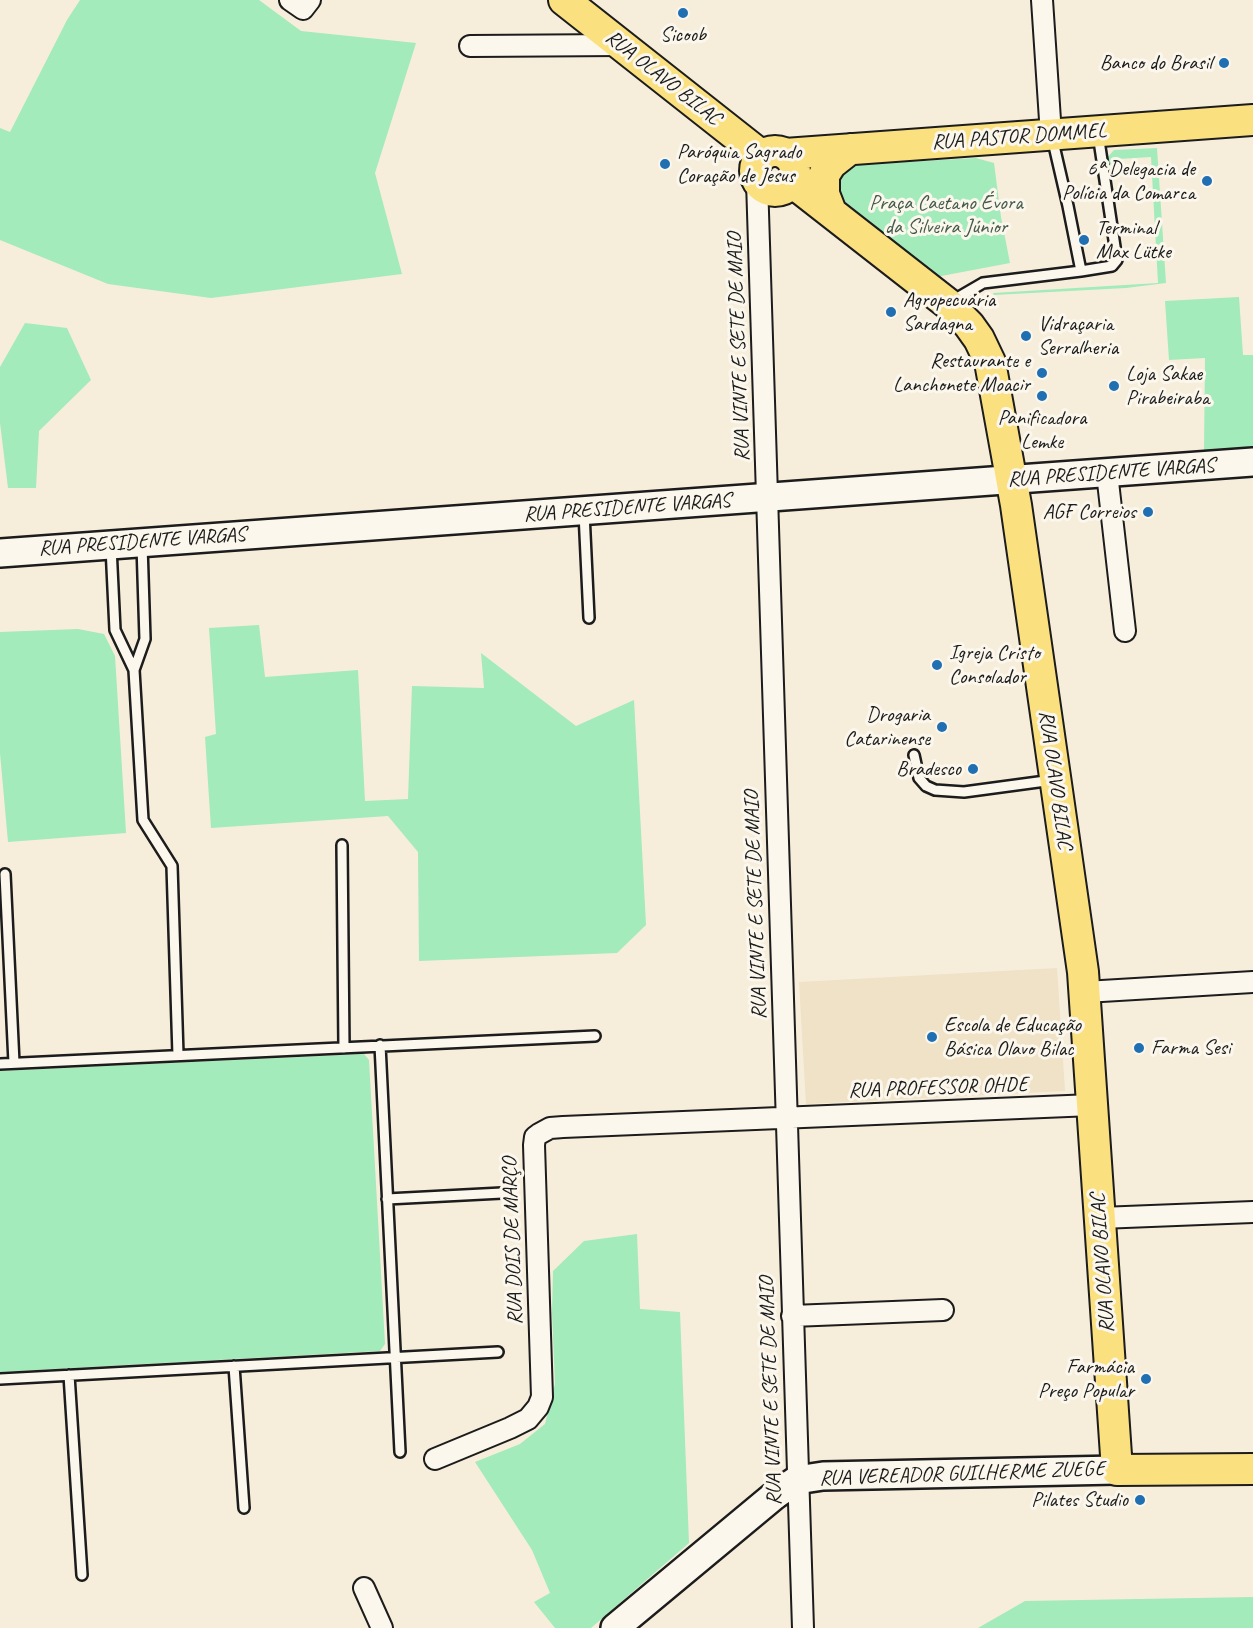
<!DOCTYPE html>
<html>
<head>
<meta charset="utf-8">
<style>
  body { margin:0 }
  canvas { display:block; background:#f6eddb }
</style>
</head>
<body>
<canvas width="1253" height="1628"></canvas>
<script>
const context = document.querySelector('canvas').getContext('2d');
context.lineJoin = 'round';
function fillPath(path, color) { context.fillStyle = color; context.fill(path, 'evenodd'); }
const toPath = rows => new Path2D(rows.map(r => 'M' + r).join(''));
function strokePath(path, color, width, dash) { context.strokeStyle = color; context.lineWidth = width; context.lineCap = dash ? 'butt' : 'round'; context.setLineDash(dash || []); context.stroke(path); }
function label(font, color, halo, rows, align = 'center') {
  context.font = font + ' Caveat,sans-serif'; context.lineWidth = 6; context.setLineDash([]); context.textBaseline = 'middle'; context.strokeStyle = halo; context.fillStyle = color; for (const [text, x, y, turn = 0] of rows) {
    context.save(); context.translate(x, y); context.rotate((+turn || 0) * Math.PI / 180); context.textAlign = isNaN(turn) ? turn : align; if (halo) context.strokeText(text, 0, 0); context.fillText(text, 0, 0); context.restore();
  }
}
fillPath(toPath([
  [1057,968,1065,1091,806,1104,799,982]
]), '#f0e2c7');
fillPath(toPath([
  [80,0,259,0,301,31,416,43,375,173,402,274,211,298,108,284,0,240,0,128,10,132,67,20],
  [1157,148,1166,283,1126,288,994,295,993,293,1158,283,1151,157,1118,159,1107,167,1106,159,1114,150],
  [976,158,994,163,1001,217,1010,263,936,277,836,197,836,176,851,165],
  [1239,297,1243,355,1253,355,1253,448,1204,451,1205,358,1169,360,1165,301],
  [25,323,67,328,91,380,39,431,36,488,8,488,0,423,0,367],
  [259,625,265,677,358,670,365,801,408,799,412,686,484,688,481,653,576,726,634,700,646,925,617,953,419,961,418,852,388,816,211,828,205,737,216,734,209,628],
  [78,629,104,634,115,656,126,833,8,842,0,753,0,632],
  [364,1054,369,1060,385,1344,380,1351,0,1372,0,1071],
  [637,1234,640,1309,680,1312,689,1543,591,1628,555,1628,534,1602,550,1593,532,1550,475,1462,520,1444,545,1424,555,1384,552,1313,553,1271,584,1241],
  [1253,1597,1253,1628,978,1628,1025,1601]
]), '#a3ebba');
const lane = toPath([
  [1081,271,1112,266,1117,260,1098,134],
  [952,301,983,283,1081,271,1068,206,1052,137],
  [584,513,589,618],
  [142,545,145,639,134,670,143,820,172,866,178,1055],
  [111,547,115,630,134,670],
  [914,755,919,778,926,786,935,790,964,792,1053,780],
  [342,845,344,1048],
  [5,874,14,1063],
  [380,1045,400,1452],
  [0,1064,595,1036],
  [387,1199,502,1193],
  [234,1366,244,1508],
  [69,1375,82,1575],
  [0,1379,498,1352]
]);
const street = toPath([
  [290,0,303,9,310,0],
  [1042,0,1051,135],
  [470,46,620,45],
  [757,181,803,1628],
  [1107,473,1125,631],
  [1085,992,1253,982],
  [1100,1218,1253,1212],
  [792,1316,943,1310],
  [435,1459,510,1428,528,1419,538,1407,542,1397,534,1145,535,1137,539,1134,550,1128,563,1127,1092,1105],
  [364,1588,382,1628]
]);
const secondary = toPath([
  [0,553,1253,462],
  [615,1628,775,1495,797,1480,823,1476,1117,1470]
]);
const primary = toPath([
  [564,0,762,156],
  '755 171a20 20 0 1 1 40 0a20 20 0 1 1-40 0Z',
  [785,154,1253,120],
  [792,182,947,303,969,325,979,339,990,362,1016,505,1083,972,1117,1470,1253,1469],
  [831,212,824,194,824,175,831,164,850,149]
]);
strokePath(lane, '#1c1c1c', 14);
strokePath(street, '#1c1c1c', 24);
strokePath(secondary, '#1c1c1c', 32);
strokePath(primary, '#1c1c1c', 34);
strokePath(lane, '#fbf7ec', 9);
strokePath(street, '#fbf7ec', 20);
strokePath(secondary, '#fbf7ec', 27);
strokePath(primary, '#fbe080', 30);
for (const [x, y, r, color] of [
  [683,13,6,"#1f6fb2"],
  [1224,63,6,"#1f6fb2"],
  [665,164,6,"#1f6fb2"],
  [1207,181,6,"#1f6fb2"],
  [1084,240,6,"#1f6fb2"],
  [891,312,6,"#1f6fb2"],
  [1026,336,6,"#1f6fb2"],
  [1042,373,6,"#1f6fb2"],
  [1114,386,6,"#1f6fb2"],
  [1042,396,6,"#1f6fb2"],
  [1148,512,6,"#1f6fb2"],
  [937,665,6,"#1f6fb2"],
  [942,727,6,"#1f6fb2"],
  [973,769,6,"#1f6fb2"],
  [932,1037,6,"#1f6fb2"],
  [1139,1048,6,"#1f6fb2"],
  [1146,1379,6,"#1f6fb2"],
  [1140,1500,6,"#1f6fb2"]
]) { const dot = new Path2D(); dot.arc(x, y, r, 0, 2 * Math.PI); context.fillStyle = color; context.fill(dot); strokePath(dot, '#fbf7ec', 2); }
label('21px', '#1c1c1c', '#fbf7ec', [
  ["Sicoob",683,35,"center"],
  ["Banco do Brasil",1212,63],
  ["Paróquia Sagrado",677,152,"left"],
  ["Coração de Jesus",677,176,"left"],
  ["6ª Delegacia de",1195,169],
  ["Polícia da Comarca",1195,193],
  ["Terminal",1096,228,"left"],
  ["Max Lütke",1096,252,"left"],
  ["Agropecuária",903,300,"left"],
  ["Sardagna",903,324,"left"],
  ["Vidraçaria",1038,324,"left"],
  ["Serralheria",1038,348,"left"],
  ["Restaurante e",1030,361],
  ["Lanchonete Moacir",1030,385],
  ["Loja Sakae",1126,374,"left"],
  ["Pirabeiraba",1126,398,"left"],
  ["Panificadora",1042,418,"center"],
  ["Lemke",1042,442,"center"],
  ["AGF Correios",1136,512],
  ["Igreja Cristo",949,653,"left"],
  ["Consolador",949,677,"left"],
  ["Drogaria",930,715],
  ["Catarinense",930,739],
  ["Bradesco",961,769],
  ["Escola de Educação",944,1025,"left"],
  ["Básica Olavo Bilac",944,1049,"left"],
  ["Farma Sesi",1151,1048,"left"],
  ["Farmácia",1134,1367],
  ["Preço Popular",1134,1391],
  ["Pilates Studio",1128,1500]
], 'right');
label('21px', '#1c1c1c', '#fbf7ec', [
  ["RUA OLAVO BILAC",663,78,38],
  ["RUA PASTOR DOMMEL",1019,137,-4],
  ["RUA VINTE E SETE DE MAIO",739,347,-92],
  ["RUA PRESIDENTE VARGAS",1111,473,-4],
  ["RUA PRESIDENTE VARGAS",627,508,-4],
  ["RUA PRESIDENTE VARGAS",142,542,-4],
  ["RUA OLAVO BILAC",1055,780,82],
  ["RUA VINTE E SETE DE MAIO",756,905,-92],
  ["RUA PROFESSOR OHDE",938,1088,-2],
  ["RUA DOIS DE MARÇO",513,1241,-92],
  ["RUA OLAVO BILAC",1103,1263,-94],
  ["RUA VINTE E SETE DE MAIO",771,1391,-92],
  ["RUA VEREADOR GUILHERME ZUEGE",962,1474,-2]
]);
label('21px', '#445a4b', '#fbf7ec', [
  ["Praça Caetano Évora",946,203],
  ["da Silveira Júnior",946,227]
]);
</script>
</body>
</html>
